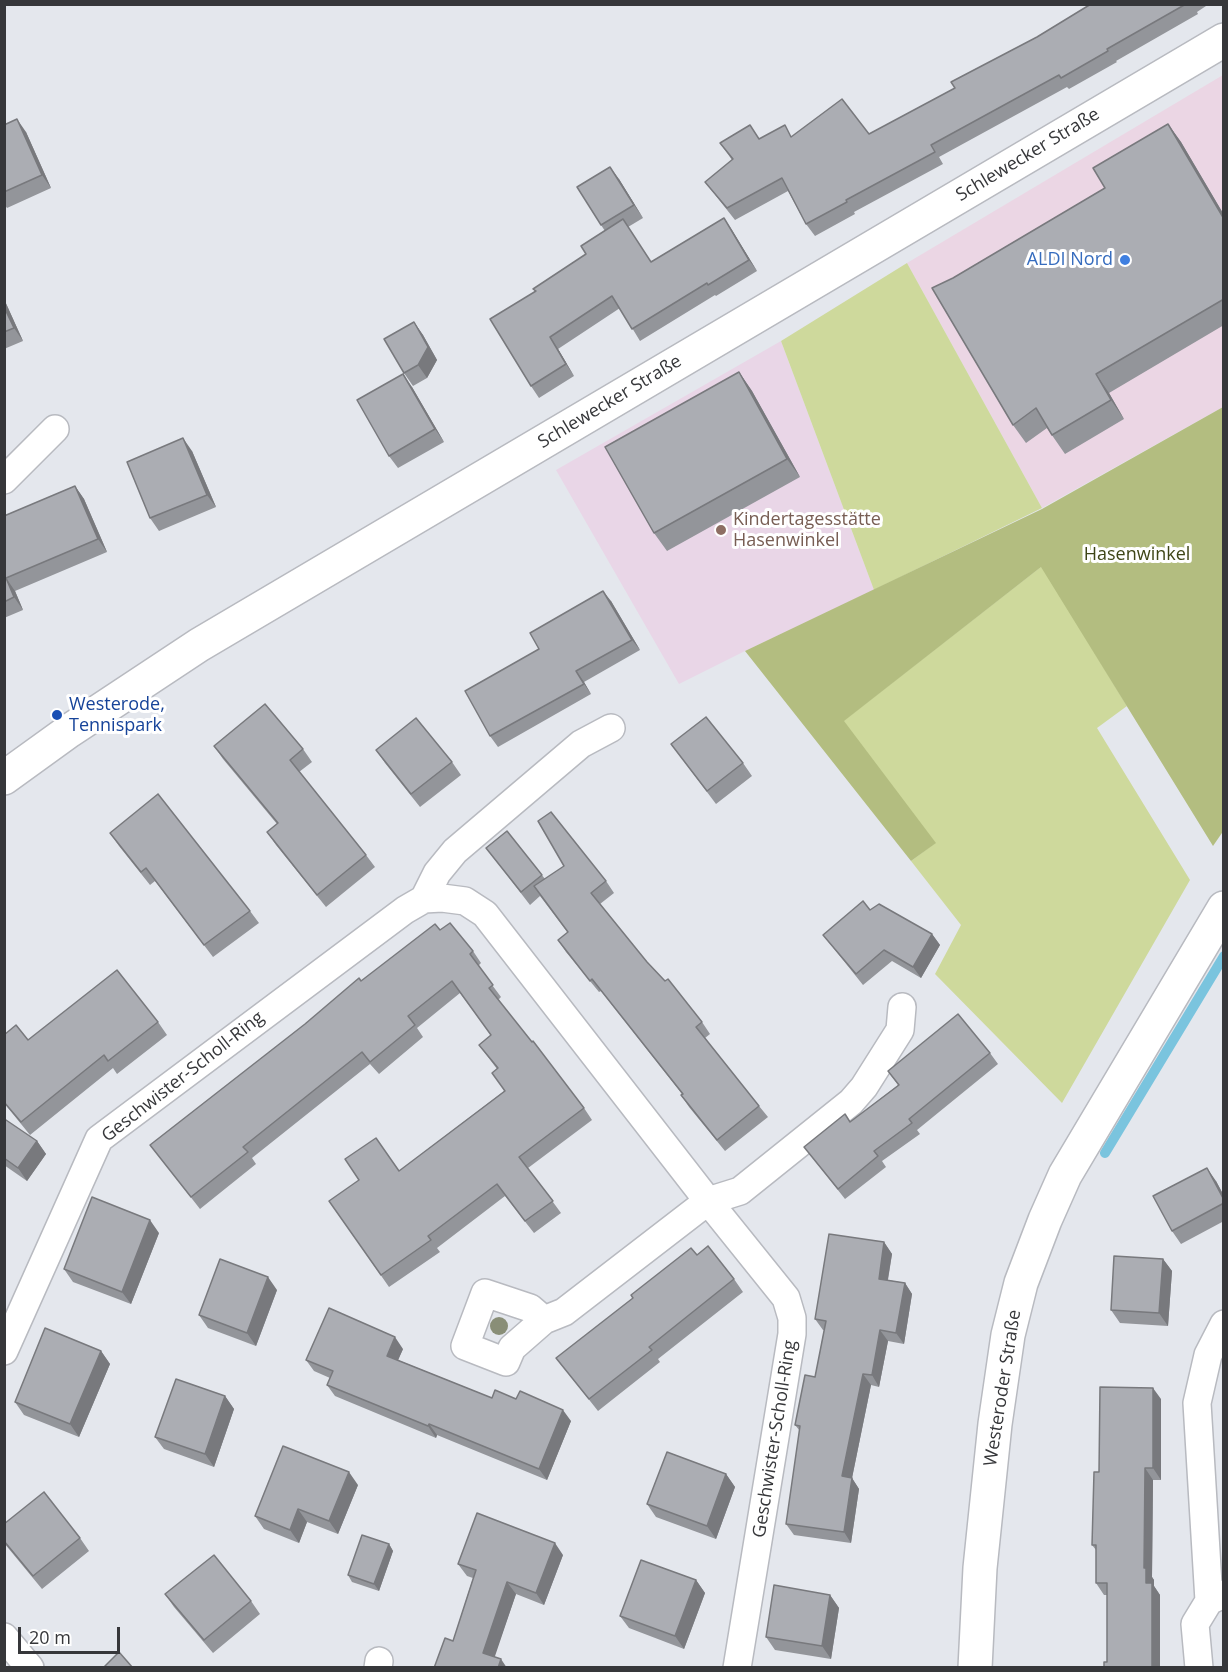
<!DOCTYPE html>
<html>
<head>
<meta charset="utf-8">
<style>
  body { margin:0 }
  #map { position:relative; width:1228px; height:1672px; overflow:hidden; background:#e4e7ed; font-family:"Open Sans",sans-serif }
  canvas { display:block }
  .frame { position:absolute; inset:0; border:6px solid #36373a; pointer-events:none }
  .scale { position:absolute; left:18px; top:1627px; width:102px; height:27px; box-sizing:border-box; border:3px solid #36373a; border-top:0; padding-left:8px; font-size:18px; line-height:21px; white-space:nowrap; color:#36373a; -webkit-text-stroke:4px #fff; paint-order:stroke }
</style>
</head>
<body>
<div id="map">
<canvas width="1228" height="1672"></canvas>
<div class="frame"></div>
<div class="scale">20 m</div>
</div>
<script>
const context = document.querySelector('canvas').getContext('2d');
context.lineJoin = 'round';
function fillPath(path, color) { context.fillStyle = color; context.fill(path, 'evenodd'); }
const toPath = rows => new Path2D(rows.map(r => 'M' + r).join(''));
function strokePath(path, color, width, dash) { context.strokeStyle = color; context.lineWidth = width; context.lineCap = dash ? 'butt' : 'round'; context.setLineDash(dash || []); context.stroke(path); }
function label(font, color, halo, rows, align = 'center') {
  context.font = font + ' "Open Sans",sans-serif'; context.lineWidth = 6; context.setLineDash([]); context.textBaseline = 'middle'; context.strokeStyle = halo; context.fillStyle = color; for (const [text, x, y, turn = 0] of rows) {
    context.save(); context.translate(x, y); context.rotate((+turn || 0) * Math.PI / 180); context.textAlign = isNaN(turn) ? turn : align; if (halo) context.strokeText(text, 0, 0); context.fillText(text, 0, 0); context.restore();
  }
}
fillPath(toPath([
  [1223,75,1223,407,1042,508,907,263]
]), '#ebd6e4');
fillPath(toPath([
  [781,341,874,590,745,651,679,684,556,470]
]), '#e9d6e7');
fillPath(toPath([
  [907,263,1042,508,874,590,781,341],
  [1042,566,1127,706,1097,728,1190,880,1062,1103,935,974,961,925,911,861,935,843,843,721]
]), '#ced99c');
fillPath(toPath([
  [1223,407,1224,830,1213,846,1041,567,844,721,936,843,911,861,745,651,1042,509]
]), '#b3bd80');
strokePath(toPath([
  [1105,1153,1224,956]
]), '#7ac4de', 10);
const minor = toPath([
  [4,480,55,429],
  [424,899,437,873,455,851,581,744,611,728],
  [544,1320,530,1308,485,1293,465,1346,506,1362,512,1348,544,1320,564,1312,708,1201,740,1191,851,1102,864,1087,900,1030,902,1007],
  [4,1351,99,1139,405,910,424,899,442,898,465,901,485,914,708,1201,786,1298,792,1318,792,1334,737,1668],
  [1209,1601,1197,1403,1208,1355,1224,1324],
  [4,1637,30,1668],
  [378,1668,379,1661],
  [1199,1668,1195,1624,1209,1601,1224,1594]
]);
const tertiary = toPath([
  [4,778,69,731,199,645,1224,40],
  [975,1668,980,1568,995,1424,1008,1335,1021,1283,1045,1220,1065,1175,1224,908]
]);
strokePath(minor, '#b8bac0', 30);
strokePath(tertiary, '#b8bac0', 36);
strokePath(minor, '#fff', 27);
strokePath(tertiary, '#fff', 33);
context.fillStyle = '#898e77';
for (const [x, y] of [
  [499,1326]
]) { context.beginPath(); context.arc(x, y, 9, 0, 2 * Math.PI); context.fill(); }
fillPath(toPath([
  [1091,4,1209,4,1197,12,1198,14,1116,61,1117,62,1069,89,1067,87,939,157,943,164,854,212,855,214,815,236,806,224,788,191,735,220,705,182,732,160,720,143,792,136,869,134,955,88,1037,37],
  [1168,124,1181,142,1224,215,1224,325,1109,393,1124,419,1065,454,1047,428,1026,443,1013,425,953,278,1105,188],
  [4,125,26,132,51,188,7,208,4,204],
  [619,179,643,218,628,227,651,262,724,218,757,271,716,296,715,295,640,341,620,308,558,349,574,376,539,398,531,386,535,292,533,289,586,254,605,231,601,225],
  [4,299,23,341,4,349],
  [414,322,423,335,437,360,427,378,413,386,404,373],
  [739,372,752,391,800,477,667,551,654,533],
  [412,387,444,442,398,468,389,456],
  [192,451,216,507,159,531,150,518],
  [75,486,84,499,107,552,15,591,23,610,4,618,4,516],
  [611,601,640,650,584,682,591,694,498,747,490,736,539,649],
  [671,744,743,763,752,776,716,804],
  [214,746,303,749,312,762,299,772,366,855,375,867,326,907,276,845,267,832,277,824,223,759],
  [376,750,452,762,461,775,420,807,385,763],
  [507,831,545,879,606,881,614,893,600,904,647,962,702,1022,710,1034,705,1038,759,1106,768,1117,725,1151,689,1107,681,1095,682,1094,601,991,599,992,566,952,558,940,568,933,540,896,530,905,486,848],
  [110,833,250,911,259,923,213,957,155,881,150,885,119,846],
  [870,910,932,934,940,945,921,978,892,961,863,985,823,935],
  [440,930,473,951,481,963,478,966,501,997,498,1000,584,1108,592,1120,528,1168,561,1213,534,1233,505,1196,437,1248,440,1252,389,1287,329,1201,399,1171,504,1091,497,1069,479,1045,491,1035,460,993,417,1028,423,1037,379,1074,370,1064,252,1158,256,1164,200,1209,150,1145,361,981],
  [158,1022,167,1035,117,1074,113,1068,30,1135,4,1103,4,1035,28,1040],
  [990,1053,998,1064,917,1130,920,1134,882,1161,886,1167,845,1199,804,1147,850,1122,898,1085,888,1071],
  [4,1122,37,1141,46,1154,27,1181,4,1165],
  [1216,1181,1224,1196,1224,1221,1181,1244,1172,1231],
  [159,1233,131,1304,73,1282,64,1269],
  [884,1242,892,1254,888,1280,905,1283,912,1294,904,1344,888,1341,879,1387,871,1385,852,1478,859,1489,851,1543,794,1535,786,1524,800,1431,795,1425,815,1377,824,1330,823,1330,815,1319],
  [697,1255,734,1279,743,1292,658,1359,660,1362,598,1411,556,1358],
  [1163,1259,1172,1271,1168,1326,1120,1323,1111,1310],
  [277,1290,256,1346,208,1328,199,1315],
  [403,1349,398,1360,492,1398,571,1421,547,1480,437,1435,436,1438,335,1396,327,1385,330,1378,314,1371,306,1360],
  [101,1351,110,1364,79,1437,24,1415,15,1402],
  [225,1396,234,1409,214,1467,164,1449,155,1437],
  [1161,1399,1161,1480,1153,1480,1152,1577,1154,1580,1154,1586,1160,1595,1160,1668,1104,1668,1107,1662,1107,1595,1104,1595,1096,1583,1096,1550,1092,1545,1099,1472],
  [726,1474,735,1487,716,1539,656,1517,647,1504],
  [358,1485,338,1534,307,1522,299,1543,264,1529,255,1516],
  [4,1524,80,1538,89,1551,42,1589,4,1543],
  [389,1544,393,1551,379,1591,352,1582,348,1575],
  [563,1555,544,1605,516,1594,494,1657,453,1641,473,1578,467,1576,458,1564],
  [696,1580,705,1593,684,1649,629,1628,620,1616],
  [165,1594,251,1601,260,1614,213,1653,174,1607],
  [830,1595,839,1608,831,1659,775,1650,766,1637]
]), '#93959a');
fillPath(toPath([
  [17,119,26,132,51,188,42,175],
  [1168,124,1181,142,1224,215,1224,219],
  [610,167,619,179,643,218,634,205],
  [724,218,732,230,757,271,749,260],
  [4,299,23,341,14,328,4,307],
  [414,322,423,335,437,360,427,378,418,365],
  [550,337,558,349,574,376,566,364],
  [739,372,752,391,800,477,787,459],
  [403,374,412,387,444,442,435,429],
  [1096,374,1109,393,1124,419,1111,400],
  [183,438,192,451,216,507,207,495],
  [75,486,84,499,107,552,98,539],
  [6,578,15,591,23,610,14,597],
  [603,591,611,601,640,650,632,640],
  [576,671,584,682,591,694,584,684],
  [932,934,940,945,921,978,913,967],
  [37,1141,46,1154,27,1181,18,1168],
  [1207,1168,1216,1181,1224,1196,1224,1200],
  [150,1220,159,1233,131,1304,122,1292],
  [884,1242,892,1254,886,1290,879,1279],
  [1163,1259,1172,1271,1168,1326,1159,1313],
  [268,1277,277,1290,256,1346,247,1333],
  [905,1283,912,1294,904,1344,896,1333],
  [880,1330,888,1341,879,1387,872,1375],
  [395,1337,403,1349,395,1367,387,1356],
  [101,1351,110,1364,79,1437,70,1424],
  [863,1374,871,1385,852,1478,859,1489,851,1543,844,1532,842,1476],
  [1153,1388,1161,1399,1161,1480,1153,1468],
  [225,1396,234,1409,214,1467,205,1454],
  [563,1410,571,1421,547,1480,539,1469],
  [429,1424,437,1435,436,1438,428,1426],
  [1145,1468,1153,1480,1152,1577,1154,1580,1154,1586,1160,1595,1160,1668,1152,1668,1146,1583,1144,1568],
  [349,1472,358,1485,338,1534,329,1521],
  [726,1474,735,1487,716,1539,707,1526],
  [298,1509,307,1522,299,1543,290,1530],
  [555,1543,563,1555,544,1605,536,1593],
  [389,1544,393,1551,379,1591,374,1584],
  [696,1580,705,1593,684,1649,675,1636],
  [507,1582,516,1594,492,1665,483,1653],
  [830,1595,839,1608,831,1659,822,1646],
  [501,1659,507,1668,498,1668]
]), '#78797d');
const building = toPath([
  [1091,4,1186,4,1107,49,1108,51,1061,78,1059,75,931,145,935,152,846,200,847,202,806,224,782,178,727,208,705,182,733,159,720,143,750,125,759,139,785,125,791,137,842,99,869,134,955,88,951,82,1037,37,1091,4],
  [17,119,42,175,4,192,4,125,17,119],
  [1168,124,1224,219,1224,299,1096,374,1111,400,1052,435,1036,408,1013,425,932,288,953,278,1105,188,1093,168,1168,124],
  [610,167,634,205,601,225,577,187,610,167],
  [724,218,749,260,708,285,707,283,632,329,612,296,550,337,566,364,531,386,490,319,536,291,533,289,586,254,581,246,623,219,651,262,724,218],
  [4,307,14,328,4,332,4,307],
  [414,322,428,347,418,365,404,373,384,339,414,322],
  [739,372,787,459,654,533,605,447,739,372],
  [403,374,435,429,389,456,357,400,403,374],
  [183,438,207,495,150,518,127,462,183,438],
  [75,486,98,539,6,578,14,597,4,602,4,516,75,486],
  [603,591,632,640,576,671,584,684,490,736,465,691,539,649,530,633,603,591],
  [265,704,303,749,290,760,366,855,317,895,267,832,278,823,214,746,265,704],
  [706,717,743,763,707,791,671,744,706,717],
  [416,718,452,762,411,794,376,750,416,718],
  [158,794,250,911,204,945,146,868,141,872,110,833,158,794],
  [551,812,606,881,591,893,647,962,665,981,668,979,702,1022,696,1027,759,1106,717,1140,681,1095,683,1094,592,979,590,981,558,940,568,932,534,886,564,866,538,821,551,812],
  [507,831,542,875,521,892,486,848,507,831],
  [863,901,870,910,879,904,932,934,913,967,884,950,856,974,823,935,863,901],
  [450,923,473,951,470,954,493,985,489,988,532,1042,533,1041,584,1108,519,1157,553,1201,525,1221,497,1184,428,1236,431,1240,381,1275,329,1201,359,1180,345,1159,376,1138,399,1171,505,1091,492,1073,498,1068,479,1045,491,1035,452,981,408,1016,415,1025,370,1062,362,1052,243,1147,248,1152,191,1197,150,1145,305,1024,359,978,361,981,435,924,440,930,450,923],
  [117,970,158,1022,108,1061,104,1055,21,1122,4,1102,4,1035,16,1025,28,1040,117,970],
  [958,1014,990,1053,909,1119,912,1123,874,1151,878,1156,838,1189,804,1147,845,1114,850,1122,899,1085,888,1071,958,1014],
  [6,1120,37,1141,18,1168,4,1158,4,1122,6,1120],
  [1207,1168,1224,1200,1224,1203,1172,1231,1153,1196,1207,1168],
  [92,1197,150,1220,122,1292,64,1269,92,1197],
  [829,1234,884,1242,879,1279,905,1283,896,1333,880,1330,872,1375,863,1374,842,1476,852,1478,844,1532,786,1524,800,1426,795,1425,805,1375,815,1377,826,1321,815,1319,829,1234],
  [708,1246,734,1279,649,1347,652,1350,589,1399,556,1358,633,1298,631,1295,691,1248,697,1255,708,1246],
  [1114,1256,1163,1259,1159,1313,1111,1310,1114,1256],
  [220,1259,268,1277,247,1333,199,1315,220,1259],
  [329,1308,395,1337,387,1356,492,1398,495,1390,516,1399,520,1391,563,1410,539,1469,429,1424,428,1426,327,1385,333,1371,306,1360,329,1308],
  [45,1328,101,1351,70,1424,15,1402,45,1328],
  [176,1379,225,1396,205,1454,155,1437,176,1379],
  [1100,1387,1153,1388,1153,1468,1145,1468,1144,1568,1146,1568,1146,1583,1152,1583,1152,1668,1104,1668,1104,1662,1107,1662,1107,1583,1096,1583,1096,1545,1092,1545,1094,1472,1099,1472,1100,1387],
  [283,1446,349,1472,329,1521,298,1509,290,1530,255,1516,283,1446],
  [667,1452,726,1474,707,1526,647,1504,667,1452],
  [44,1492,80,1538,33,1576,4,1541,4,1524,44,1492],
  [477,1513,555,1543,536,1593,507,1582,483,1653,501,1659,498,1668,434,1668,445,1638,453,1641,476,1570,458,1564,477,1513],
  [362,1535,389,1544,374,1584,348,1575,362,1535],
  [214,1555,251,1601,204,1640,165,1594,214,1555],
  [641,1560,696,1580,675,1636,620,1616,641,1560],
  [774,1585,830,1595,822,1646,766,1637,774,1585],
  [119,1652,133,1668,103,1668,119,1652]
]);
fillPath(building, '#abadb3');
strokePath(building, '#78797d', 1.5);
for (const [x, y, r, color] of [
  [1125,260,6,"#3f7fe0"],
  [721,530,6,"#8d6e63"],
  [57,715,6,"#1a4fb4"]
]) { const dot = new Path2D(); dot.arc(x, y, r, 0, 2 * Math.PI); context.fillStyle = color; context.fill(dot); strokePath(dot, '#fff', 2); }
label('18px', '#36373a', '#fff', [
  ["Schlewecker Straße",1028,155,-31],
  ["Schlewecker Straße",610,402,-31],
  ["Geschwister-Scholl-Ring",183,1077,-38],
  ["Westeroder Straße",1003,1388,-81],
  ["Geschwister-Scholl-Ring",775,1439,-81]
]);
label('18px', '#366cbe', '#fff', [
  ["ALDI Nord",1113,260]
], 'right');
label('18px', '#785e54', '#fff', [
  ["Kindertagesstätte",733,520],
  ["Hasenwinkel",733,541]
], 'left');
label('18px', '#3e4517', '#fff', [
  ["Hasenwinkel",1137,555]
]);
label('18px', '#164399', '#fff', [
  ["Westerode,",69,705],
  ["Tennispark",69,726]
], 'left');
</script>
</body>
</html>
